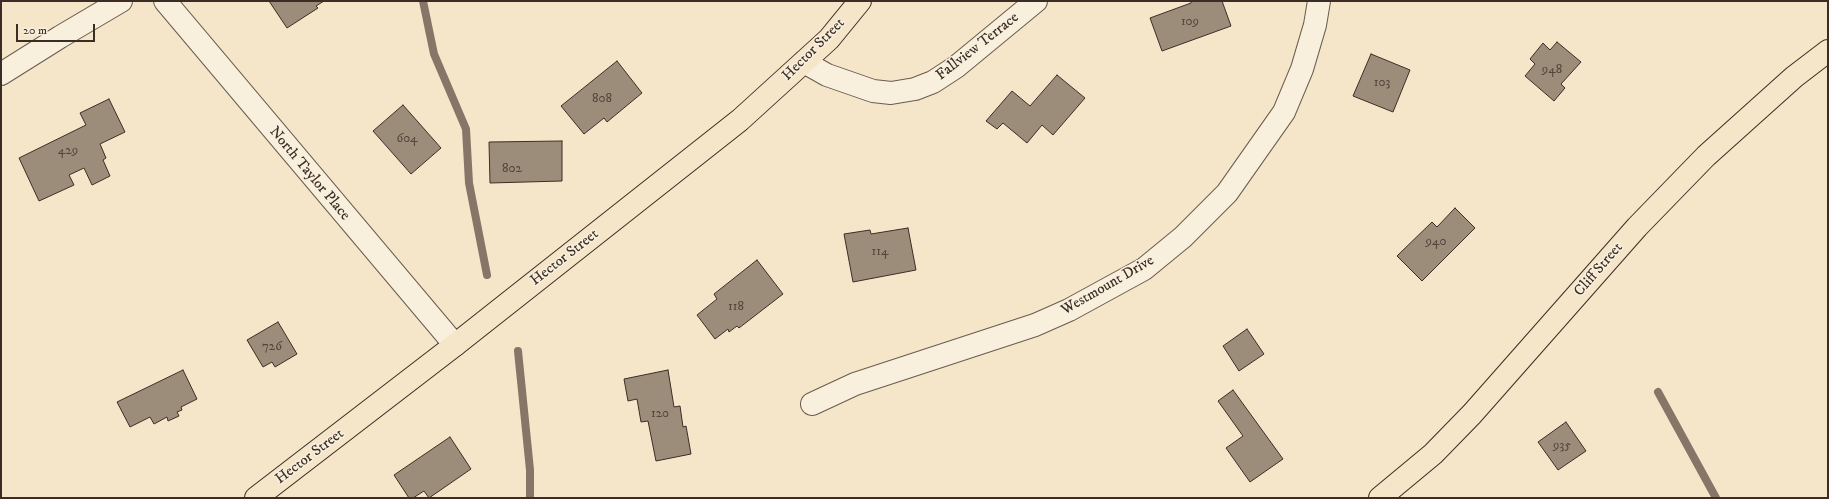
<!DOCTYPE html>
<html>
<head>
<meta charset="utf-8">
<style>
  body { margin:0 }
  #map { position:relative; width:1829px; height:499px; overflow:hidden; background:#f5e6c9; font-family:"IM FELL DW Pica",serif }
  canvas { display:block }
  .frame { position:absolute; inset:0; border:2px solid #3b2d26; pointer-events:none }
  .scale { position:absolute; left:16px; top:24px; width:79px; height:18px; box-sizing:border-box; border:2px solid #3b2d26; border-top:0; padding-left:5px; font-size:12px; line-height:14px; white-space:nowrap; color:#3b2d26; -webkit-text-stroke:3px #f8efdc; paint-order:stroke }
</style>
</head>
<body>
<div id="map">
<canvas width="1829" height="499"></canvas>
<div class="frame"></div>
<div class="scale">20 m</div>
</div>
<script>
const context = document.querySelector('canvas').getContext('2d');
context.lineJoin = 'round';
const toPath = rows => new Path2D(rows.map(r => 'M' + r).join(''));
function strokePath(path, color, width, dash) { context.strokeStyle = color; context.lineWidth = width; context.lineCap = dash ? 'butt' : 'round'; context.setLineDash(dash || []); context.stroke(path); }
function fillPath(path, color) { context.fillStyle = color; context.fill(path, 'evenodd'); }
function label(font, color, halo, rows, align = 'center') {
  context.font = font + ' "IM FELL DW Pica",serif'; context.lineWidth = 3; context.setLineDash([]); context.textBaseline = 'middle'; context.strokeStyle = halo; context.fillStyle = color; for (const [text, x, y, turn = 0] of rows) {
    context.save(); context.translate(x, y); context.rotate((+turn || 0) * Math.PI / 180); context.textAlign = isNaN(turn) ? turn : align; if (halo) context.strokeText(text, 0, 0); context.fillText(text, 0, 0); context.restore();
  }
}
strokePath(toPath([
  [423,1,434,54,466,129,469,183,487,275],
  [518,351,530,470,530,498],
  [1658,392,1716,498]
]), '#857667', 8);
const building = toPath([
  [269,1,324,1,316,6,318,8,287,28,269,1],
  [1191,1,1222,1,1231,26,1162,51,1150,18,1191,3,1191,1],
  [1557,42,1581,62,1561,84,1565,88,1554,101,1525,76,1535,64,1530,59,1543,43,1550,50,1557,42],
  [1371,54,1410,70,1393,112,1353,96,1371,54],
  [617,61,642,93,607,122,604,118,584,134,561,106,617,61],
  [1057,75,1085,98,1053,135,1042,125,1027,143,1003,123,997,129,986,121,1012,91,1030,106,1057,75],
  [109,99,125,132,100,144,106,158,103,160,110,176,92,185,84,168,69,175,74,185,39,201,19,158,86,125,80,113,109,99],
  [403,105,441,148,411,174,373,131,403,105],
  [562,141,562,181,490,183,489,142,562,141],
  [1455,208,1475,228,1422,281,1397,256,1432,222,1437,227,1455,208],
  [908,228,916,270,853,282,844,234,870,230,871,234,908,228],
  [757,260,783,294,739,328,737,326,729,332,728,329,715,339,697,315,717,299,714,294,757,260],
  [278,322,297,354,275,367,272,362,263,367,247,340,278,322],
  [1247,329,1264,354,1239,371,1223,346,1247,329],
  [183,370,197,399,181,407,182,410,177,412,179,416,168,421,167,417,154,424,150,417,130,427,117,402,183,370],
  [668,370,674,407,680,406,683,427,686,426,691,454,656,461,648,421,641,422,637,399,628,401,624,379,668,370],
  [1233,390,1283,459,1250,482,1226,448,1243,436,1218,401,1233,390],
  [1566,422,1586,451,1558,470,1538,442,1566,422],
  [450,437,471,469,429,498,424,491,413,498,409,498,394,475,450,437]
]);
fillPath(building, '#9c8d7b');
strokePath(building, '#3b2d26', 1);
const minor = toPath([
  [165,1,455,345],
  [804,62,827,75,873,91,891,93,915,89,933,82,956,67,1036,1],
  [1,74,60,37,121,1],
  [812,404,855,384,1035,325,1069,310,1144,269,1183,237,1227,193,1284,112,1302,69,1315,25,1319,1]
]);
const major = toPath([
  [256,498,455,345,740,120,829,39,860,1],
  [1380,498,1433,454,1472,414,1637,227,1706,156,1794,77,1828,51]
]);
strokePath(minor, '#6a5b4f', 24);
strokePath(major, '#3b2d26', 24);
strokePath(minor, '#f8efdc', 22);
strokePath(major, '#f5e6c9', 22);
label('13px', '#53453b', null, [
  ["109",1190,22],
  ["948",1552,70],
  ["103",1382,83],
  ["808",602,99],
  ["604",407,139],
  ["429",68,151],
  ["802",512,169],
  ["940",1436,242],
  ["114",880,252],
  ["118",736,307],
  ["726",272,347],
  ["120",660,414],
  ["935",1562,446]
]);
label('15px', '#3b2d26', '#f8efdc', [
  ["Fallview Terrace",978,47,-38],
  ["Hector Street",814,50,-45],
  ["North Taylor Place",309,174,50],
  ["Hector Street",565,258,-38],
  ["Cliff Street",1599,270,-49],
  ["Westmount Drive",1108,286,-30],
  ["Hector Street",310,457,-37]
]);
</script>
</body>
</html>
